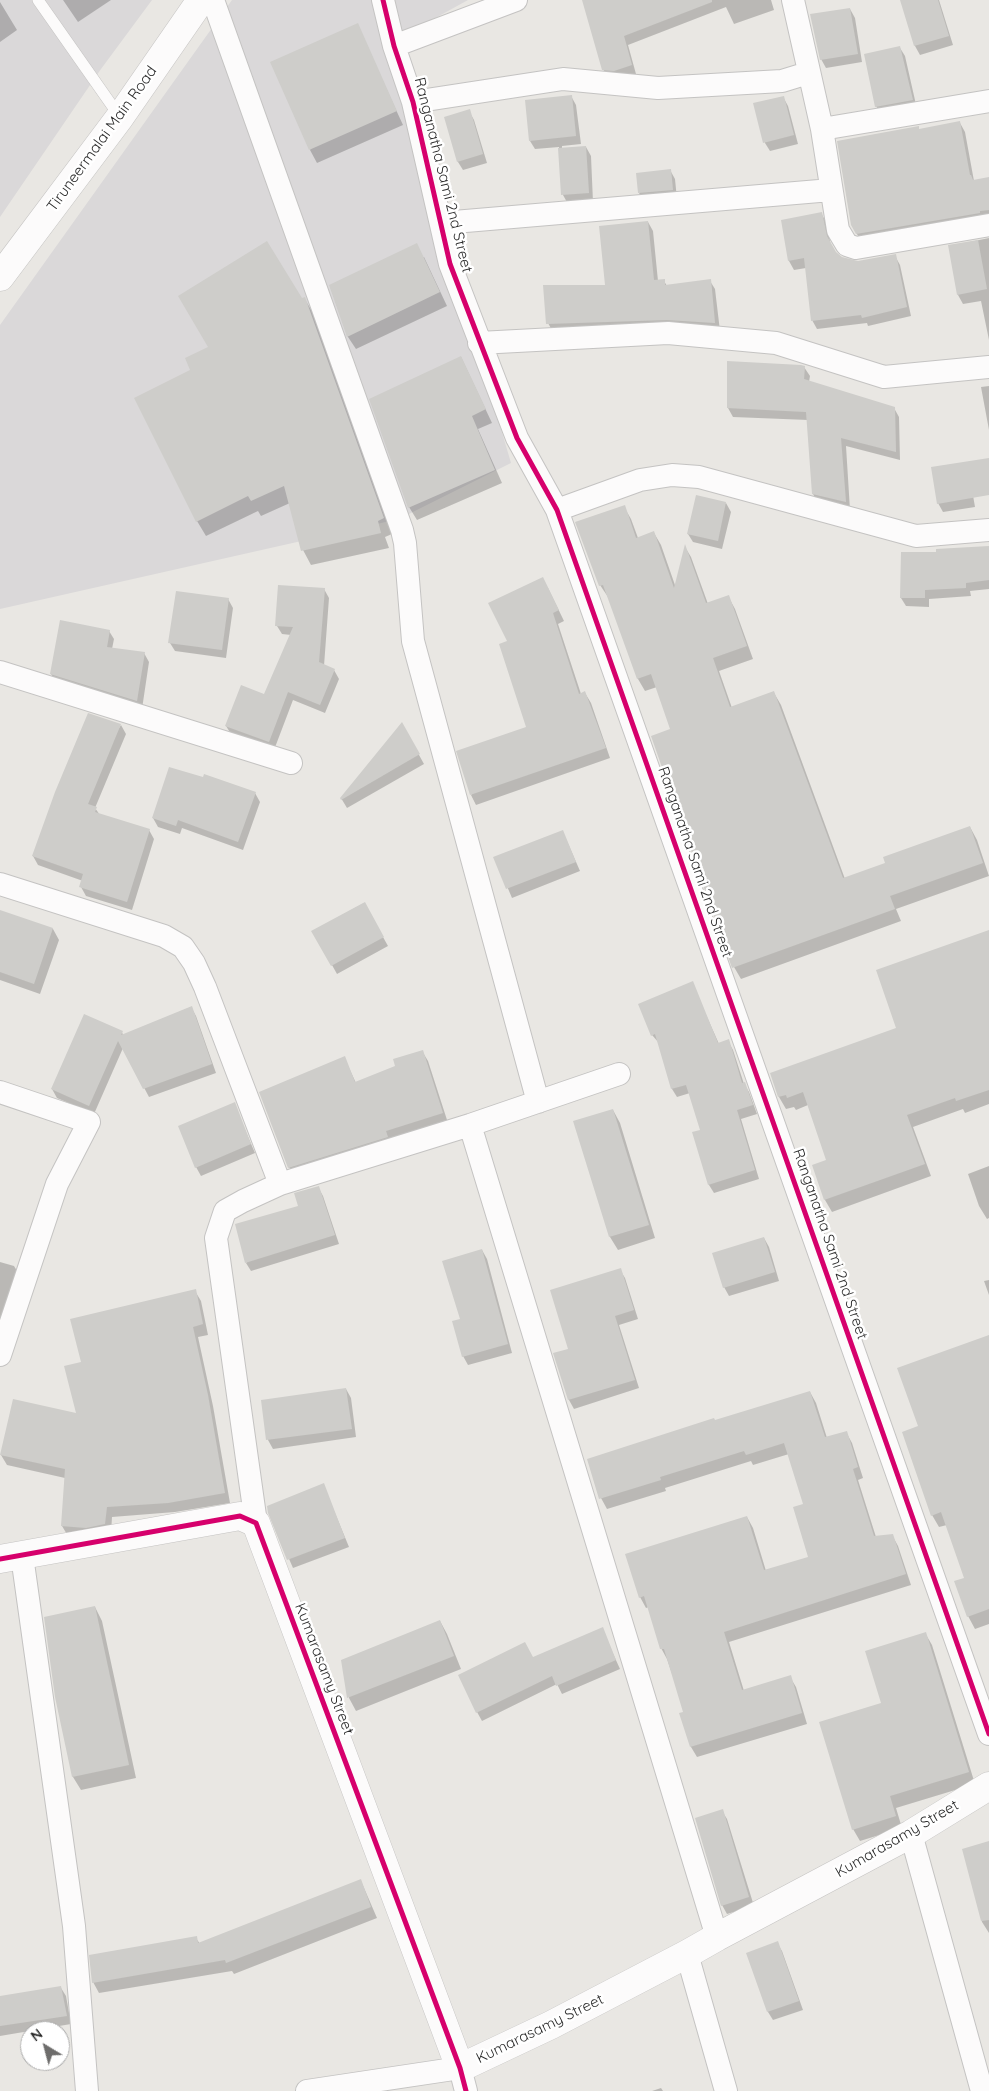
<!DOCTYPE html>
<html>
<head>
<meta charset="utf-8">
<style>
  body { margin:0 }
  #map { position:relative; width:989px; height:2091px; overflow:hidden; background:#e9e7e3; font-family:Quicksand,sans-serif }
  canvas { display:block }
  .north { position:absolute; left:20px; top:2021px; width:50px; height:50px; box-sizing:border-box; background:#fff; border:1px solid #ababab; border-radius:50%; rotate:323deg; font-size:14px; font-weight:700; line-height:20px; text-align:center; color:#2c2c2c }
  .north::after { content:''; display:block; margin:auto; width:18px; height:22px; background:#6e6d6c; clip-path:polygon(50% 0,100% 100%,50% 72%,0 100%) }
</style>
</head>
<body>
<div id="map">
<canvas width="989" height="2091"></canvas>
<div class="north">N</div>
</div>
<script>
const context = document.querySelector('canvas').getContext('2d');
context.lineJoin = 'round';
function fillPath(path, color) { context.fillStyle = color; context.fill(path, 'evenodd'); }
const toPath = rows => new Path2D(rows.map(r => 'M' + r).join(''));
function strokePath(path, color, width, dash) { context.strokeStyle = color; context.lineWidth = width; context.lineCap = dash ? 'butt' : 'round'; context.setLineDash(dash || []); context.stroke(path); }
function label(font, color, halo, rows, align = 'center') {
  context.font = font + ' Quicksand,sans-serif'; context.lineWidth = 5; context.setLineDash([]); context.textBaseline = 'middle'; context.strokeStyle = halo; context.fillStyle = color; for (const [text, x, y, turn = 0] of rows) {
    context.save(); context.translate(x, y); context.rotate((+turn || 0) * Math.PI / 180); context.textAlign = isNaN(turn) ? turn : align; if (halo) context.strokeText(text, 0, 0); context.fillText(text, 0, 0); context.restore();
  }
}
fillPath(toPath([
  [0,0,152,0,101,69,0,217],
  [232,0,468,0,388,44,511,463,399,519,0,609,0,325]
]), '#dad8d9');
fillPath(toPath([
  [63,0,111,0,78,22],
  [583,0,771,0,774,10,734,24,726,7,628,45,636,74,619,79,608,78,603,69],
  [908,0,939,0,953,45,920,55,915,46,902,2],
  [0,2,17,30,0,42],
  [850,9,855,18,862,62,826,68,821,59],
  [357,25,403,125,317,163,310,150],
  [900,48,905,56,917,109,881,115,876,106],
  [571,96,576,105,581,144,562,146,562,149,586,147,591,156,593,202,568,204,563,195,559,147,535,149,530,141],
  [783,97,788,106,798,144,770,151,765,143,755,104],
  [469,111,474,120,487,163,463,170,458,162,445,118],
  [960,123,965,132,974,181,989,178,989,222,862,243,852,225,919,130],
  [670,170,675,179,677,199,644,202,639,193],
  [821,213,826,222,831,246,835,253,842,258,858,262,895,256,900,265,911,316,868,326,867,323,817,329,812,320,806,268,794,270,789,261,782,221],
  [648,222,653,231,658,281,664,281,667,286,710,281,715,289,720,331,553,332,548,323,606,286],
  [989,238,989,340,981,301,963,304,958,295,950,246],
  [424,257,447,306,356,349,348,337,330,286],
  [304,298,313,313,392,534,385,537,389,548,311,565,303,550,290,503,261,516,258,511,206,536,197,521,192,371,210,348],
  [461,357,492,423,478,429,502,483,417,520,409,507],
  [728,363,804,367,810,376,809,382,894,408,899,417,900,460,846,446,850,510,818,503,813,494,808,420,733,417,728,408],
  [989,386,989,430,981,387],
  [969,472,975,507,943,512,938,503],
  [726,503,731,512,722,549,693,542,688,534],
  [624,507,631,519,638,538,654,533,661,545,676,588,685,547,691,557,708,604,728,596,735,609,753,659,719,671,732,708,774,693,781,705,845,879,886,864,970,827,977,840,989,876,896,909,901,921,741,979,734,967,671,730,657,687,645,691,638,679,608,597,600,585],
  [989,551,989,589,970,591,971,596,929,599,929,607,906,606,901,598],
  [548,588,564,621,558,624,581,694,585,693,591,703,610,758,476,805,471,795,528,727,508,642],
  [324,589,329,598,324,666,334,670,339,679,325,713,293,700,274,750,231,734,226,726,265,695,291,635,282,634,277,626],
  [228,599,233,608,226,658,175,651,170,643],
  [109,631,114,639,112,649,144,653,149,662,142,709,56,682,51,674],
  [402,724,424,764,347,808,341,798],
  [121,725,126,734,95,808,100,815,149,830,154,839,132,910,86,896,81,887,83,881,38,865,33,856],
  [255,793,260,802,243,850,182,828,180,834,158,827,153,818],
  [563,832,580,871,512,898,495,858],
  [364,903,388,946,337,974,313,931],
  [0,911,53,929,59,940,40,994,0,980],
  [989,931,989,1104,965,1113,963,1109,913,1127,931,1176,832,1212,825,1200,828,1161,808,1105,796,1110,794,1107,786,1109,779,1097,771,1074,898,1028],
  [692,983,719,1044,728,1041,733,1050,744,1084,749,1092,757,1114,741,1119,759,1179,714,1193,709,1185,694,1133,701,1131,690,1093,677,1097,672,1089,659,1043,652,1035],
  [191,1007,196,1016,216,1073,149,1097,123,1048,94,1114,57,1098,52,1089,122,1032,123,1035],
  [422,1051,428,1061,448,1123,295,1178,289,1167,344,1057,356,1083,397,1066],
  [234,1104,255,1153,201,1176,196,1167],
  [613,1110,620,1123,655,1238,618,1250,610,1237,575,1122],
  [989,1166,989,1218,987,1219,979,1206,968,1174],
  [318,1187,323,1196,339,1244,251,1271,246,1263],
  [764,1238,769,1247,779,1281,729,1296,724,1287],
  [482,1250,487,1259,512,1353,468,1365,463,1356,462,1319],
  [0,1262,14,1266,22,1279,0,1348],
  [620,1270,625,1278,638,1319,619,1325,639,1388,574,1409,569,1400,555,1354,570,1349],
  [989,1280,989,1295,984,1281],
  [195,1291,201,1301,208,1335,198,1337,213,1406,230,1503,175,1512,112,1517,111,1534,68,1536,62,1526,65,1478,7,1465,1,1455,77,1415,82,1363],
  [989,1336,989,1624,975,1629,968,1616,965,1578,947,1525,939,1527,932,1515,920,1427],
  [346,1389,351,1398,356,1437,273,1449,268,1440,262,1401],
  [810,1392,816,1403,827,1438,846,1432,852,1443,863,1478,858,1480,876,1537,892,1535,898,1546,911,1585,729,1642,744,1691,790,1677,796,1687,807,1724,697,1757,691,1747,685,1712,667,1659,661,1648,649,1607,646,1608,640,1597,747,1517,753,1528,766,1571,809,1558,804,1505,789,1454,753,1465,751,1461,665,1488,666,1491,607,1509,601,1498,715,1422],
  [323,1484,349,1547,293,1568,269,1513],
  [95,1607,102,1621,136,1778,81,1790,73,1777,56,1697],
  [440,1621,447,1634,461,1669,356,1711,349,1698,343,1661],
  [602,1629,620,1669,562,1694,557,1684,482,1721,477,1712,533,1658],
  [925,1633,932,1645,975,1784,896,1808,902,1828,860,1841,853,1829,882,1704],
  [722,1811,727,1819,754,1906,727,1914,722,1905],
  [989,1843,989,1933,982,1922,964,1850],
  [361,1881,377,1918,234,1974,232,1971,99,1993,93,1982,196,1938,200,1944],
  [777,1943,782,1951,803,2010,773,2020,768,2012],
  [61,1988,66,1996,71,2024,0,2036,0,1997],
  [661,2088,663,2091,652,2091]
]), '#0003');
fillPath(toPath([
  [582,0,712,0,712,2,624,36,632,65,614,71,602,70],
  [900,0,938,0,949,36,914,46],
  [850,8,858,54,820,60,810,14],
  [358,23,397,111,309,150,270,62],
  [900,46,913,100,875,107,864,54],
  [572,95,576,136,529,141,525,100],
  [784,96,794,135,763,143,753,103],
  [470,109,483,154,457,162,444,117],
  [960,121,970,175,971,175,973,180,989,177,989,210,980,211,980,213,856,234,851,225,837,141,919,126,919,129],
  [586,146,589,193,561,195,558,148],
  [671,169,673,190,638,193,636,173],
  [822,212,827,236,836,252,842,257,858,261,896,254,907,307,862,318,861,315,811,321,804,258,788,261,781,220],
  [648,221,654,280,665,279,665,285,711,279,715,323,667,320,546,324,543,285,605,285,599,226],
  [978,240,987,289,957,295,948,245],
  [267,241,302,298,305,297,384,518,378,521,381,533,301,551,284,486,251,501,248,496,196,522,134,398,190,370,185,358,208,347,178,296],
  [417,243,440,292,347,337,329,285],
  [461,356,486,409,472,416,495,470,408,508,369,399],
  [727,361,801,365,805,366,804,379,895,407,896,452,841,438,846,502,812,494,806,412,727,408],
  [989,458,989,495,937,504,931,467],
  [696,495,726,502,718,541,687,534],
  [625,505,636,538,654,531,674,588,685,544,706,603,729,595,747,646,713,658,730,707,774,691,843,878,885,863,883,857,970,826,983,863,890,896,895,909,732,968,651,736,670,729,651,674,637,679,603,585,599,586,575,522],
  [989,546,989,580,966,583,966,588,925,590,925,598,900,598,901,552,936,552,936,549],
  [543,577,559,610,553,613,579,694,585,691,606,748,470,795,456,751,526,727,499,644,507,641,488,603],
  [278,585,325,588,319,662,335,669,320,705,288,692,269,742,225,726,241,685,264,694,293,627,275,626],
  [176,591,229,598,222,650,168,643],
  [60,620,110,630,107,647,145,652,137,701,50,674],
  [88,713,121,724,88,804,97,807,95,812,150,829,127,902,79,887,83,874,32,856,55,792],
  [402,722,420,754,341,800,340,798],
  [169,767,203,777,204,774,256,792,238,842,178,820,176,826,152,818],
  [563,830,576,862,506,889,493,857],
  [365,902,384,937,331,966,311,931],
  [0,910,53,928,34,984,0,972],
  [989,930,989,1090,956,1101,955,1098,907,1115,925,1164,824,1200,812,1165,826,1160,803,1092,787,1098,786,1095,778,1097,770,1073,896,1028,876,970],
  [693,981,718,1043,729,1039,742,1083,745,1082,753,1105,737,1110,755,1170,708,1185,692,1132,700,1130,686,1085,671,1089,655,1034,651,1036,638,1004],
  [192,1006,212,1064,143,1089,118,1041,89,1106,51,1089,84,1014,123,1031,121,1035],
  [423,1050,443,1113,386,1131,388,1137,288,1168,259,1092,345,1056,355,1082,395,1066,393,1059],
  [235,1102,251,1144,195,1168,178,1126],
  [613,1109,649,1225,609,1237,573,1121],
  [319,1186,335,1235,245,1263,235,1224,298,1206,294,1193],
  [764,1237,775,1272,723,1288,712,1253],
  [482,1249,508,1344,462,1357,452,1321,460,1319,442,1261],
  [621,1268,634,1310,615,1316,635,1380,568,1400,553,1353,568,1349,550,1290],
  [196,1289,203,1324,193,1327,208,1395,225,1493,168,1503,107,1507,105,1524,86,1528,61,1526,65,1469,0,1455,13,1399,76,1413,64,1366,81,1362,70,1319],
  [989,1335,989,1609,967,1617,954,1581,964,1578,941,1512,931,1516,902,1432,918,1426,897,1368],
  [346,1388,352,1429,266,1440,261,1400],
  [810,1391,825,1437,847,1431,858,1467,853,1469,874,1536,893,1534,906,1574,724,1632,742,1690,791,1675,802,1713,690,1747,679,1713,683,1712,664,1649,660,1649,644,1596,639,1598,625,1554,747,1516,764,1570,808,1557,793,1507,803,1504,784,1443,746,1455,744,1451,660,1477,661,1480,599,1499,587,1459,714,1418,715,1420],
  [324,1483,345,1538,287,1560,268,1513,267,1506],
  [95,1606,129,1765,72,1777,55,1697,44,1617],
  [440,1620,454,1656,347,1698,341,1660],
  [603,1627,616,1660,556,1686,552,1676,476,1713,458,1675,525,1642,533,1657],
  [926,1632,969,1772,890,1796,896,1816,852,1830,819,1722,881,1703,865,1651],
  [723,1809,749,1897,721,1906,695,1818],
  [989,1841,989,1920,981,1921,962,1849],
  [361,1879,371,1907,226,1963,225,1960,92,1983,89,1955,197,1936,198,1943],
  [778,1941,799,2001,767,2012,746,1953],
  [61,1986,67,2016,0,2026,0,1996]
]), '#cecdca');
const service = toPath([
  [38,0,120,117]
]);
const minor = toPath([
  [213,0,402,530,405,543,413,641,538,1102],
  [383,0,394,46,413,102,450,264,517,438,557,510,989,1734],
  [793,0,822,129,838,230,847,245,856,248,989,225],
  [394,46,516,0],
  [413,102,563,79,658,88,782,81,808,73],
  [822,129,989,101],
  [442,223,831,190],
  [479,343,668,333,776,343,884,377,989,367],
  [557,510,640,480,672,475,699,477,916,536,989,530],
  [0,672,291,763],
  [0,884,164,936,183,947,194,963,205,987,280,1184],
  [0,1092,89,1122,57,1184,0,1355],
  [470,1125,717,1937],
  [256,1523,216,1238,225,1211,243,1201,280,1184,470,1125,619,1074],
  [22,1556,74,1926,87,2091],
  [911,1834,982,2091],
  [687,1954,726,2091],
  [307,2091,460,2068,466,2091]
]);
const tertiary = toPath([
  [0,1559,240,1516,256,1523,460,2068,551,2025,687,1954,717,1937,911,1834,989,1786]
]);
const secondary = toPath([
  [0,277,120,117,201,0]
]);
strokePath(service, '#c4c3c2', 12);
strokePath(minor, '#c4c3c2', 24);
strokePath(tertiary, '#c4c3c2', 29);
strokePath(secondary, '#c4c3c2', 29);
strokePath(service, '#fcfbfb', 11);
strokePath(minor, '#fcfbfb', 22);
strokePath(tertiary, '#fcfbfb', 28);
strokePath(secondary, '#fcfbfb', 28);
strokePath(toPath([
  [383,0,394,46,413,102,450,264,517,438,557,510,989,1734],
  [0,1559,240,1516,256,1523,460,2068,466,2091]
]), '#d6006c', 5);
label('15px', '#2c2c2c', '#fff', [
  ["Tiruneermalai Main Road",102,139,-54],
  ["Ranganatha Sami 2nd Street",443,175,76],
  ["Ranganatha Sami 2nd Street",695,862,71],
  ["Ranganatha Sami 2nd Street",830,1244,71],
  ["Kumarasamy Street",324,1669,69],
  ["Kumarasamy Street",897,1839,-30],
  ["Kumarasamy Street",540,2029,-26]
]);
</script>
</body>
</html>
